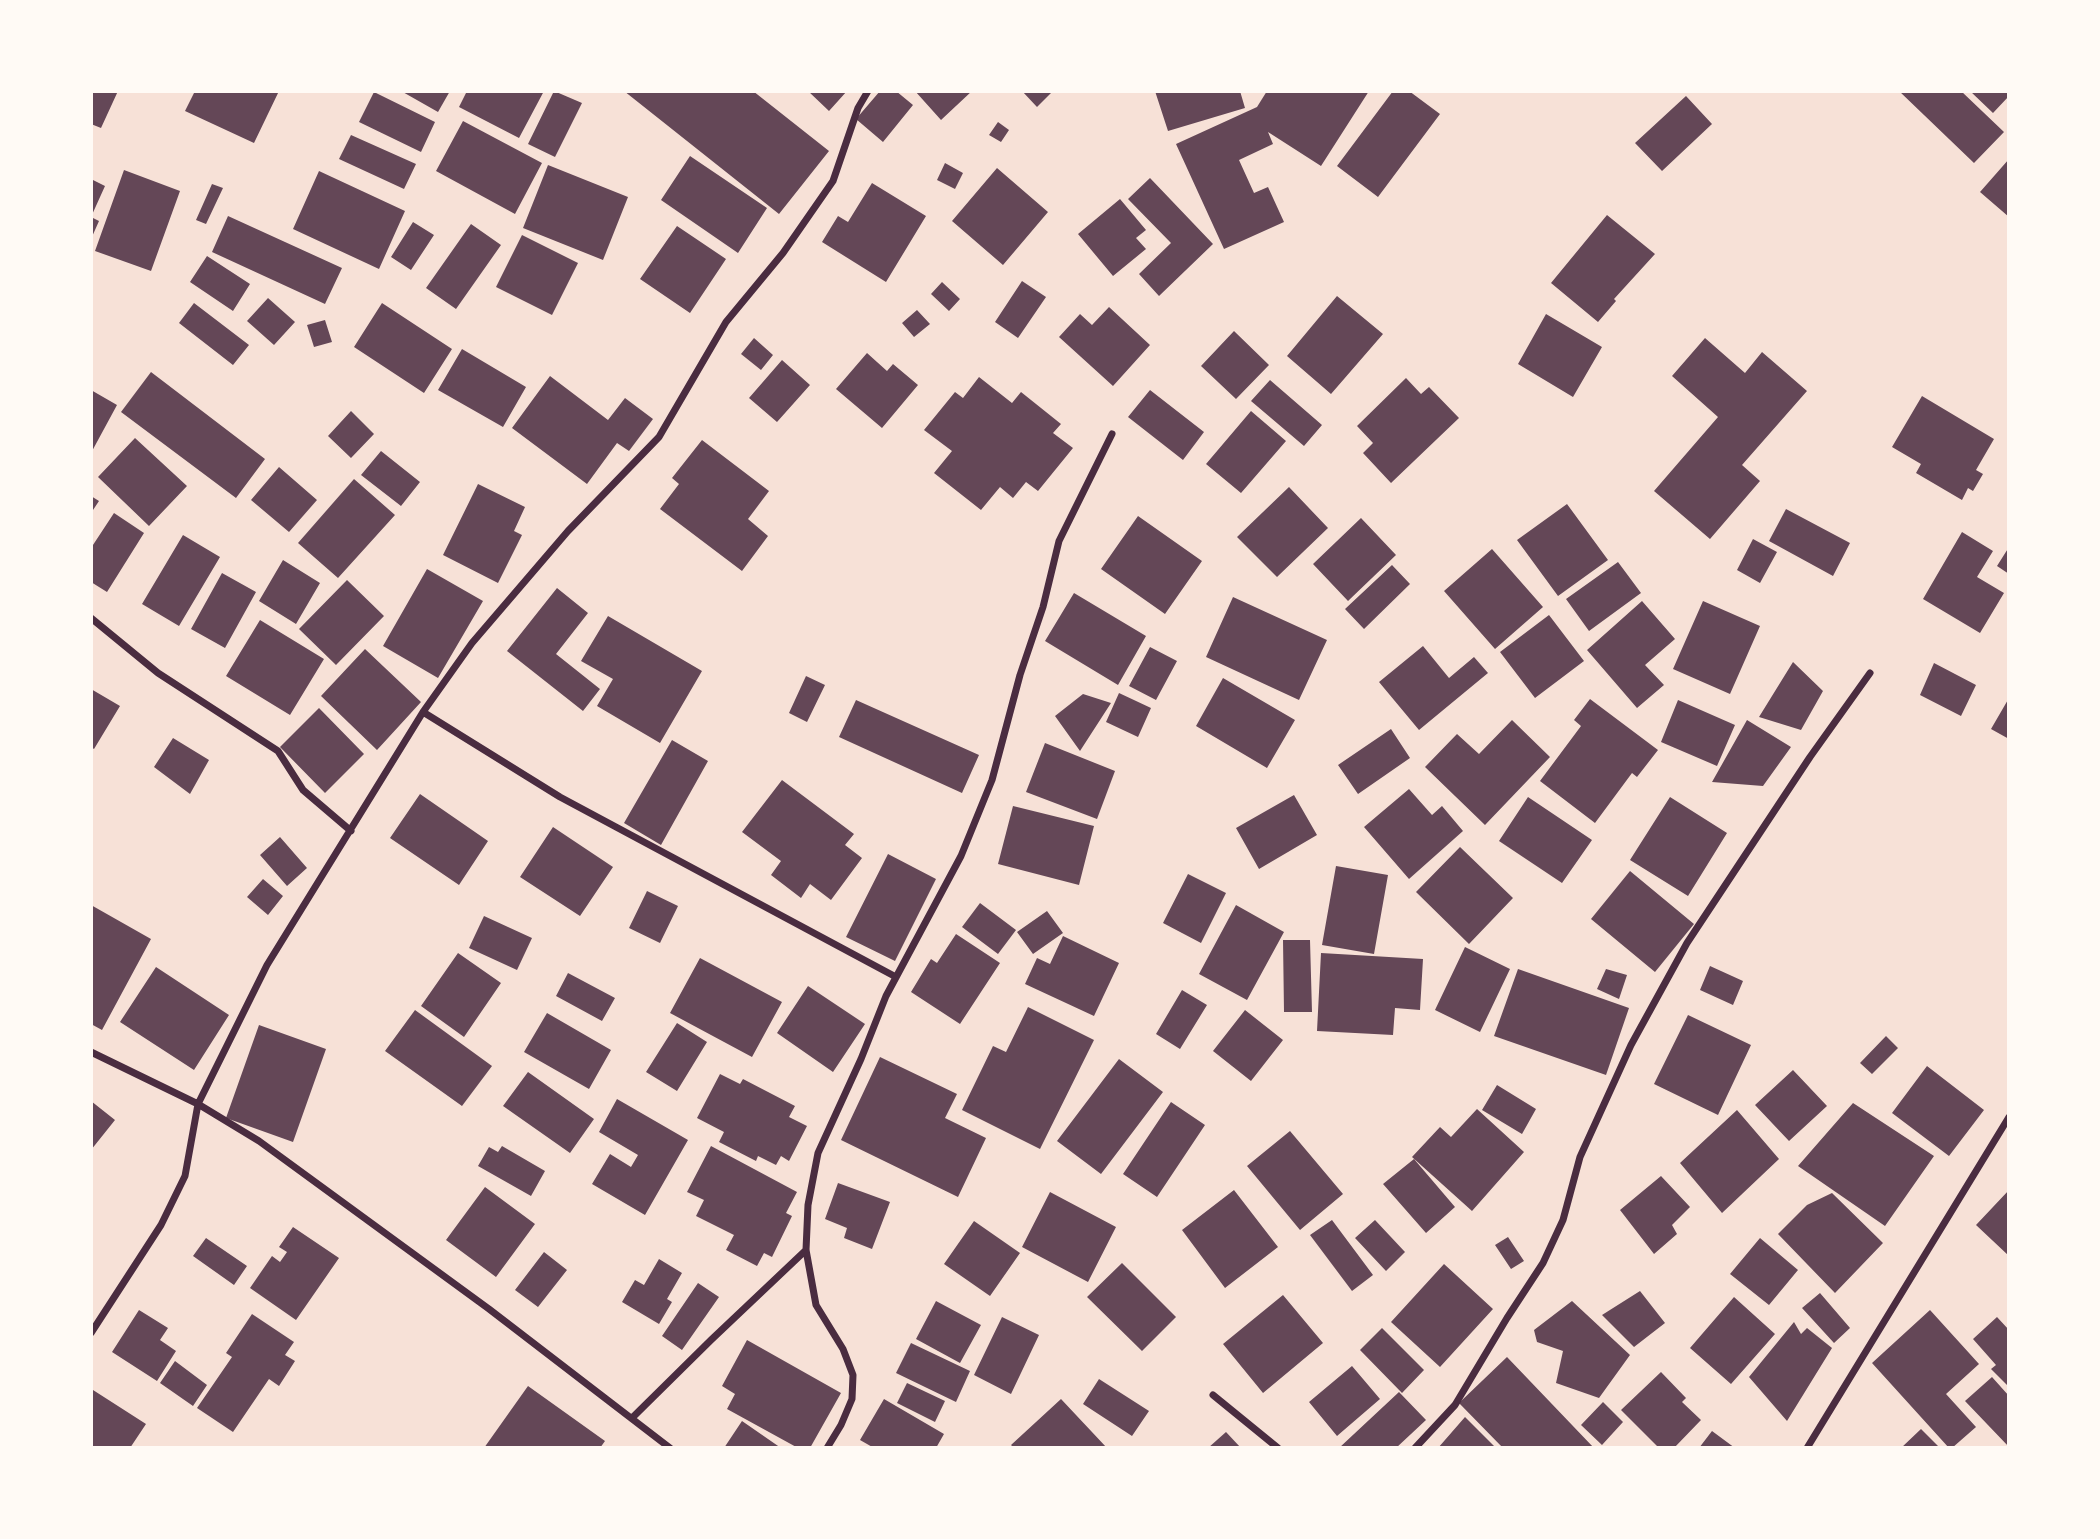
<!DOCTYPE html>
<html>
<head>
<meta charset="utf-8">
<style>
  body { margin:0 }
  #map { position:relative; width:2100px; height:1539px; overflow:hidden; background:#f7e1d7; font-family:"IBM Plex Sans",sans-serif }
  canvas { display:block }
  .frame { position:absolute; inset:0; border:93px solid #fffaf5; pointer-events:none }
</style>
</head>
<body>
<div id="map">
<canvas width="2100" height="1539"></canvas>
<div class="frame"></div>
</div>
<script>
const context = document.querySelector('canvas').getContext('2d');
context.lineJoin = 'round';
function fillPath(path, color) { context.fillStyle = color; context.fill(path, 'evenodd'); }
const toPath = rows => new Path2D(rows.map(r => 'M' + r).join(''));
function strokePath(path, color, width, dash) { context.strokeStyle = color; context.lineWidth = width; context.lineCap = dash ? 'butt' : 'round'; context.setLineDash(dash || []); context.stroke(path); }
fillPath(toPath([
  [91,91,118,91,101,128,91,124],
  [195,91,279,91,254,143,185,111],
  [401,91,450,91,438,112],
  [467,91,544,91,519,138,459,107],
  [554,91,582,103,555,157,528,144],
  [624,91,753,91,829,151,779,214],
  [808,91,847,91,829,111],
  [880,91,896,91,913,105,883,142,856,119],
  [915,91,972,91,941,120],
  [1022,91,1053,91,1037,107],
  [1155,91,1240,91,1245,108,1168,131],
  [1267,91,1369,91,1321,166,1268,132,1273,144,1239,160,1254,193,1268,187,1284,222,1224,249,1176,144,1257,107],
  [1393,91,1409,91,1440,114,1378,197,1337,166],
  [1899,91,1961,91,2004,132,1974,163],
  [1970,91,2009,91,2009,96,1993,113],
  [374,92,435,122,421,152,359,122],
  [1686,96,1712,124,1662,171,1635,143],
  [463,121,542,163,515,214,436,171],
  [998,122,1009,130,1001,142,989,135],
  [351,135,416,164,404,189,339,159],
  [690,156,767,208,738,253,661,200],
  [2009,159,2009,217,1980,192],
  [945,163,963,173,955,189,937,180],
  [548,165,628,197,603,260,523,228],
  [997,168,1048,212,1003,265,952,221],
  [124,170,180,191,151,271,95,251],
  [319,171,405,211,379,269,293,229],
  [1150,178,1213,244,1159,296,1139,274,1171,243,1128,199],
  [91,179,105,186,91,217],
  [872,183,926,216,886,282,822,242,838,216,848,222],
  [212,184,223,188,206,224,196,220],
  [1120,199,1146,230,1136,238,1146,249,1113,276,1078,234],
  [1607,215,1655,254,1614,299,1616,301,1598,322,1551,283],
  [228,216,342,268,325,304,212,252],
  [91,217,99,221,91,239],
  [413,222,434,235,411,270,391,257],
  [471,224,501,245,456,309,426,288],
  [677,226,726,259,690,313,640,279],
  [522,235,578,263,552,315,496,287],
  [207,256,250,284,233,311,190,282],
  [1022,281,1046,297,1018,338,995,322],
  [942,282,960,299,949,311,931,294],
  [1337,296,1383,334,1331,394,1287,356],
  [268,298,295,322,274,345,247,321],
  [194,303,249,345,233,365,179,323],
  [382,303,452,349,424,393,354,347],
  [1109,307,1150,345,1113,386,1059,337,1080,314,1092,325],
  [917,310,930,324,914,337,902,323],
  [1546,314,1602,347,1573,397,1518,364],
  [325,320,332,342,314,347,307,325],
  [1234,331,1269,365,1236,399,1201,366],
  [754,338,773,355,761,370,741,354],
  [1705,338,1745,373,1762,352,1807,391,1742,465,1760,481,1710,539,1654,491,1718,417,1672,376],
  [462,349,526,387,503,427,438,390],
  [867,353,887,371,893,364,918,385,882,428,836,389],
  [782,360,810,385,777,422,749,398],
  [151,372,265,459,236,498,121,412],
  [550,376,608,420,625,398,653,419,629,451,617,443,587,484,512,428],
  [979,377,1012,403,1021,392,1061,424,1053,433,1073,448,1038,491,1026,482,1013,498,1000,487,981,510,934,473,952,451,924,430,955,392,963,398],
  [1406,378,1421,394,1429,387,1459,418,1391,483,1363,453,1373,443,1357,426],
  [1270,380,1322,425,1304,446,1251,401],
  [91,390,117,405,91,453],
  [1150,390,1204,432,1183,460,1128,417],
  [1922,396,1994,439,1976,470,1983,474,1973,491,1968,488,1962,500,1916,473,1921,464,1892,447],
  [351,411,374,434,351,458,328,436],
  [1251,411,1286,441,1241,493,1206,464],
  [135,438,187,486,149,526,98,477],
  [702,440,769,491,748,519,768,536,742,571,660,509,679,484,672,478],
  [381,451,420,482,401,506,361,475],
  [279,467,317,500,289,532,251,500],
  [354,479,395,515,338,578,298,543],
  [478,484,525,507,514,531,522,535,498,583,443,555],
  [1289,487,1328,528,1277,577,1237,537],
  [91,496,99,501,91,513],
  [1567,504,1608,560,1558,596,1517,540],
  [1786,509,1850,543,1833,576,1769,541],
  [114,513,144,533,107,592,91,582,91,548],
  [1138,516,1202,561,1165,614,1101,569],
  [1361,518,1396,555,1348,601,1313,564],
  [1962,532,1993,551,1977,577,2004,593,1980,633,1923,599],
  [183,535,220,557,179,626,142,604],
  [1753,539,1777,552,1760,583,1737,570],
  [2009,547,2009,574,1997,566],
  [1492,549,1543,607,1495,649,1444,591],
  [283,560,320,583,296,624,259,601],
  [1618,562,1641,593,1589,631,1566,599],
  [1392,565,1410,584,1364,629,1345,609],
  [427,569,483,601,438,678,383,646],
  [222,573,256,592,225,648,191,629],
  [347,580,384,616,336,665,299,629],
  [557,588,588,613,556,654,600,689,583,711,507,651],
  [1074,593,1146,636,1118,685,1045,641],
  [1233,597,1327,640,1299,700,1206,657],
  [1642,601,1675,639,1645,665,1664,685,1637,708,1587,650],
  [1703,601,1760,626,1730,694,1673,669],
  [1549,615,1584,661,1535,698,1500,652],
  [608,616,702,671,660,743,597,706,613,679,581,661],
  [260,620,324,659,290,715,226,676],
  [1423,646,1449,678,1474,657,1488,673,1419,730,1379,682],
  [1150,647,1177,661,1156,700,1129,686],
  [365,649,421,702,377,750,321,696],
  [1793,662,1823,691,1801,730,1759,717],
  [1934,663,1976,685,1961,716,1920,695],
  [806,676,825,685,807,722,789,713],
  [1223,678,1295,720,1267,768,1196,726],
  [91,689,120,706,94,749,91,747],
  [1119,693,1151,708,1138,737,1106,722],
  [1083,694,1111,703,1080,751,1055,716],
  [2009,698,2009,739,1991,729],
  [1590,699,1658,750,1637,777,1632,773,1595,823,1540,781,1581,726,1574,720],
  [856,700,979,755,962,793,839,737],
  [1678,700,1735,725,1717,766,1661,742],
  [319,708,364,754,325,793,280,747],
  [1512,720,1550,757,1485,825,1425,767,1457,734,1479,754],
  [1747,720,1791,747,1763,786,1712,782],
  [1391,729,1410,758,1358,794,1338,765],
  [173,738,209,760,190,794,154,767],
  [672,740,708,761,661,845,624,823],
  [1045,743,1115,771,1097,819,1026,792],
  [782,780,854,834,845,845,862,858,831,900,810,884,801,898,771,875,781,861,742,832],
  [1409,789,1432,815,1442,806,1463,831,1409,879,1364,827],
  [420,794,488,841,459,885,390,838],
  [1294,795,1317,835,1259,869,1236,828],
  [1528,797,1592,840,1562,883,1499,841],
  [1670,797,1727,833,1688,896,1630,860],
  [1013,806,1094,826,1079,885,998,864],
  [553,827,613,867,580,916,520,877],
  [280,837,307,868,287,886,260,855],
  [1460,847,1513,898,1469,944,1416,892],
  [888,854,936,879,895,961,846,937],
  [1336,866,1388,875,1374,954,1322,945],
  [1630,871,1694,924,1655,972,1591,919],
  [1188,874,1226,893,1201,943,1163,923],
  [263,879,283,896,268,915,247,897],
  [647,891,678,906,660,943,629,928],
  [980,903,1016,930,998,954,962,927],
  [91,905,151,939,102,1030,91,1024],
  [1236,905,1284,932,1247,1000,1199,974],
  [1047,911,1063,933,1033,954,1017,932],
  [484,916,532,938,517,970,469,948],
  [956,934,1000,963,960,1024,911,992,931,959,937,963],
  [1063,936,1119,963,1094,1016,1025,984,1037,958,1050,964],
  [1283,940,1310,940,1312,1012,1284,1012],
  [1465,947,1510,969,1480,1032,1435,1010],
  [458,953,501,983,464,1037,421,1006],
  [1321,953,1423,959,1420,1010,1395,1008,1393,1035,1317,1031],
  [700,958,782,1002,752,1057,670,1013],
  [1710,966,1743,981,1733,1005,1700,990],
  [156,967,229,1015,194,1070,120,1022],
  [1518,969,1629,1008,1606,1075,1494,1036],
  [1606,969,1627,975,1619,999,1597,989],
  [568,973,615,998,602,1021,556,996],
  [808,986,865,1024,833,1072,777,1033],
  [1182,990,1207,1005,1180,1049,1156,1034],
  [1028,1007,1094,1040,1040,1149,962,1110,993,1046,1006,1052],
  [415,1010,492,1066,462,1106,385,1051],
  [1245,1010,1283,1040,1251,1081,1213,1051],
  [547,1013,611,1050,589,1089,524,1052],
  [1688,1015,1751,1045,1718,1115,1654,1084],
  [677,1023,707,1042,677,1091,646,1072],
  [259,1025,326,1049,293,1142,226,1118],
  [1886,1036,1898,1048,1872,1074,1860,1063],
  [880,1057,957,1094,945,1118,986,1138,958,1197,841,1140],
  [1119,1059,1163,1092,1101,1174,1057,1141],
  [1927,1066,1984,1110,1949,1156,1892,1113],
  [1793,1070,1827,1106,1789,1141,1755,1105],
  [528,1072,594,1119,570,1153,503,1106],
  [720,1074,740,1084,743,1079,795,1106,789,1117,807,1126,789,1161,781,1156,776,1165,758,1156,756,1161,719,1142,724,1132,697,1118],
  [1497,1085,1536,1109,1522,1134,1482,1110],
  [617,1099,688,1140,645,1215,592,1184,610,1154,631,1167,638,1155,599,1132],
  [91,1101,115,1120,91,1150],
  [1171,1102,1205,1125,1157,1197,1123,1174],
  [1853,1103,1934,1156,1885,1226,1798,1166],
  [1477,1109,1524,1152,1472,1211,1412,1157,1440,1127,1451,1137],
  [1737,1110,1779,1159,1722,1213,1680,1163],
  [1290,1131,1343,1194,1300,1230,1247,1166],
  [502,1146,545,1171,531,1196,478,1166,489,1147,498,1152],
  [711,1146,797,1192,786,1213,792,1216,772,1257,764,1253,757,1266,726,1250,734,1235,696,1216,704,1200,687,1192],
  [1414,1159,1455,1207,1426,1233,1383,1184],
  [1661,1176,1690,1207,1672,1225,1677,1234,1654,1254,1620,1210],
  [838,1183,890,1202,872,1249,844,1238,847,1228,825,1219],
  [485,1187,535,1224,496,1277,446,1240],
  [1234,1190,1278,1247,1225,1288,1182,1230],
  [2009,1190,2009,1256,1976,1225],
  [1050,1192,1116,1227,1088,1282,1022,1247],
  [1832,1193,1883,1243,1835,1293,1778,1234,1807,1205],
  [1332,1220,1373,1275,1352,1291,1310,1235],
  [1375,1220,1405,1252,1386,1271,1355,1238],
  [974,1221,1020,1253,990,1296,944,1264],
  [293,1227,339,1258,296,1320,250,1288,272,1256,280,1262,287,1252,279,1247],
  [1508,1237,1524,1261,1511,1269,1495,1245],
  [206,1238,247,1266,234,1285,193,1256],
  [1760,1238,1798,1270,1769,1305,1730,1274],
  [544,1252,567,1270,538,1307,515,1290],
  [659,1259,682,1273,667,1299,672,1302,659,1324,622,1302,635,1280,644,1285],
  [1122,1263,1176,1317,1142,1351,1087,1297],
  [1444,1264,1493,1309,1440,1367,1391,1322],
  [698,1283,719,1297,682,1350,662,1336],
  [1640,1291,1665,1323,1634,1347,1602,1315],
  [1820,1293,1850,1328,1834,1343,1802,1308],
  [1283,1295,1323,1343,1263,1393,1223,1344],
  [1734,1297,1775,1334,1731,1384,1690,1348],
  [936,1301,981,1325,960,1363,916,1339],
  [1572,1301,1630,1355,1599,1398,1556,1383,1563,1351,1537,1342,1534,1330],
  [139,1310,168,1328,160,1340,176,1351,157,1381,112,1352],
  [1930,1310,1979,1364,1946,1394,1976,1427,1952,1448,1949,1448,1872,1363],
  [252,1314,294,1342,285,1355,295,1361,279,1386,269,1379,233,1432,197,1408,232,1357,226,1353],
  [1002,1317,1039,1335,1011,1394,974,1375],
  [1997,1317,2009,1330,2009,1387,1991,1369,1996,1365,1973,1339],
  [1794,1322,1801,1334,1807,1328,1832,1348,1787,1421,1749,1377],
  [1382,1328,1424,1370,1402,1393,1360,1350],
  [747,1340,841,1393,810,1448,798,1448,727,1409,735,1394,722,1386],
  [911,1343,970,1371,956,1402,896,1373],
  [1507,1357,1594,1448,1503,1448,1459,1403],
  [175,1361,207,1385,193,1406,160,1383],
  [1352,1366,1380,1399,1337,1436,1309,1402],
  [1661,1372,1686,1398,1682,1402,1701,1420,1674,1448,1659,1448,1621,1410],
  [1992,1377,2009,1396,2009,1447,1965,1401],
  [1099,1379,1149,1411,1132,1436,1083,1404],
  [907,1383,945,1401,935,1422,897,1403],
  [528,1386,605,1441,600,1448,484,1448],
  [93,1390,146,1424,130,1448,91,1448],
  [1399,1392,1426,1420,1396,1448,1339,1448],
  [884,1399,944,1434,936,1448,874,1448,860,1440],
  [1061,1399,1107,1448,1014,1448,1011,1445],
  [1603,1402,1623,1422,1602,1445,1581,1425],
  [1465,1417,1496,1448,1438,1448],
  [742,1421,781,1448,724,1448],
  [1921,1429,1940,1448,1901,1448],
  [1712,1431,1735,1448,1699,1448],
  [1226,1432,1241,1448,1208,1448]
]), '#644757');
strokePath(toPath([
  [91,618,158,673,278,751,303,790,351,831],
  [423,712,560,797,896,977],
  [91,1052,198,1104,259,1141,489,1309,670,1448],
  [91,1333,161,1225,185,1176,198,1104,267,965,423,712,472,643,568,531,659,437,726,322,783,253,833,181,858,108,868,91],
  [1213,1395,1278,1448],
  [632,1418,711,1340,806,1250],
  [827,1448,841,1425,852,1399,853,1375,843,1349,816,1305,806,1250,808,1205,818,1153,861,1059,886,996,961,856,992,780,1020,675,1043,607,1059,541,1112,434],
  [1415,1448,1455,1405,1507,1318,1543,1263,1563,1220,1580,1157,1631,1045,1687,943,1810,757,1870,673],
  [1807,1448,2009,1117]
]), '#4a2c40', 7);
</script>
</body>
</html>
